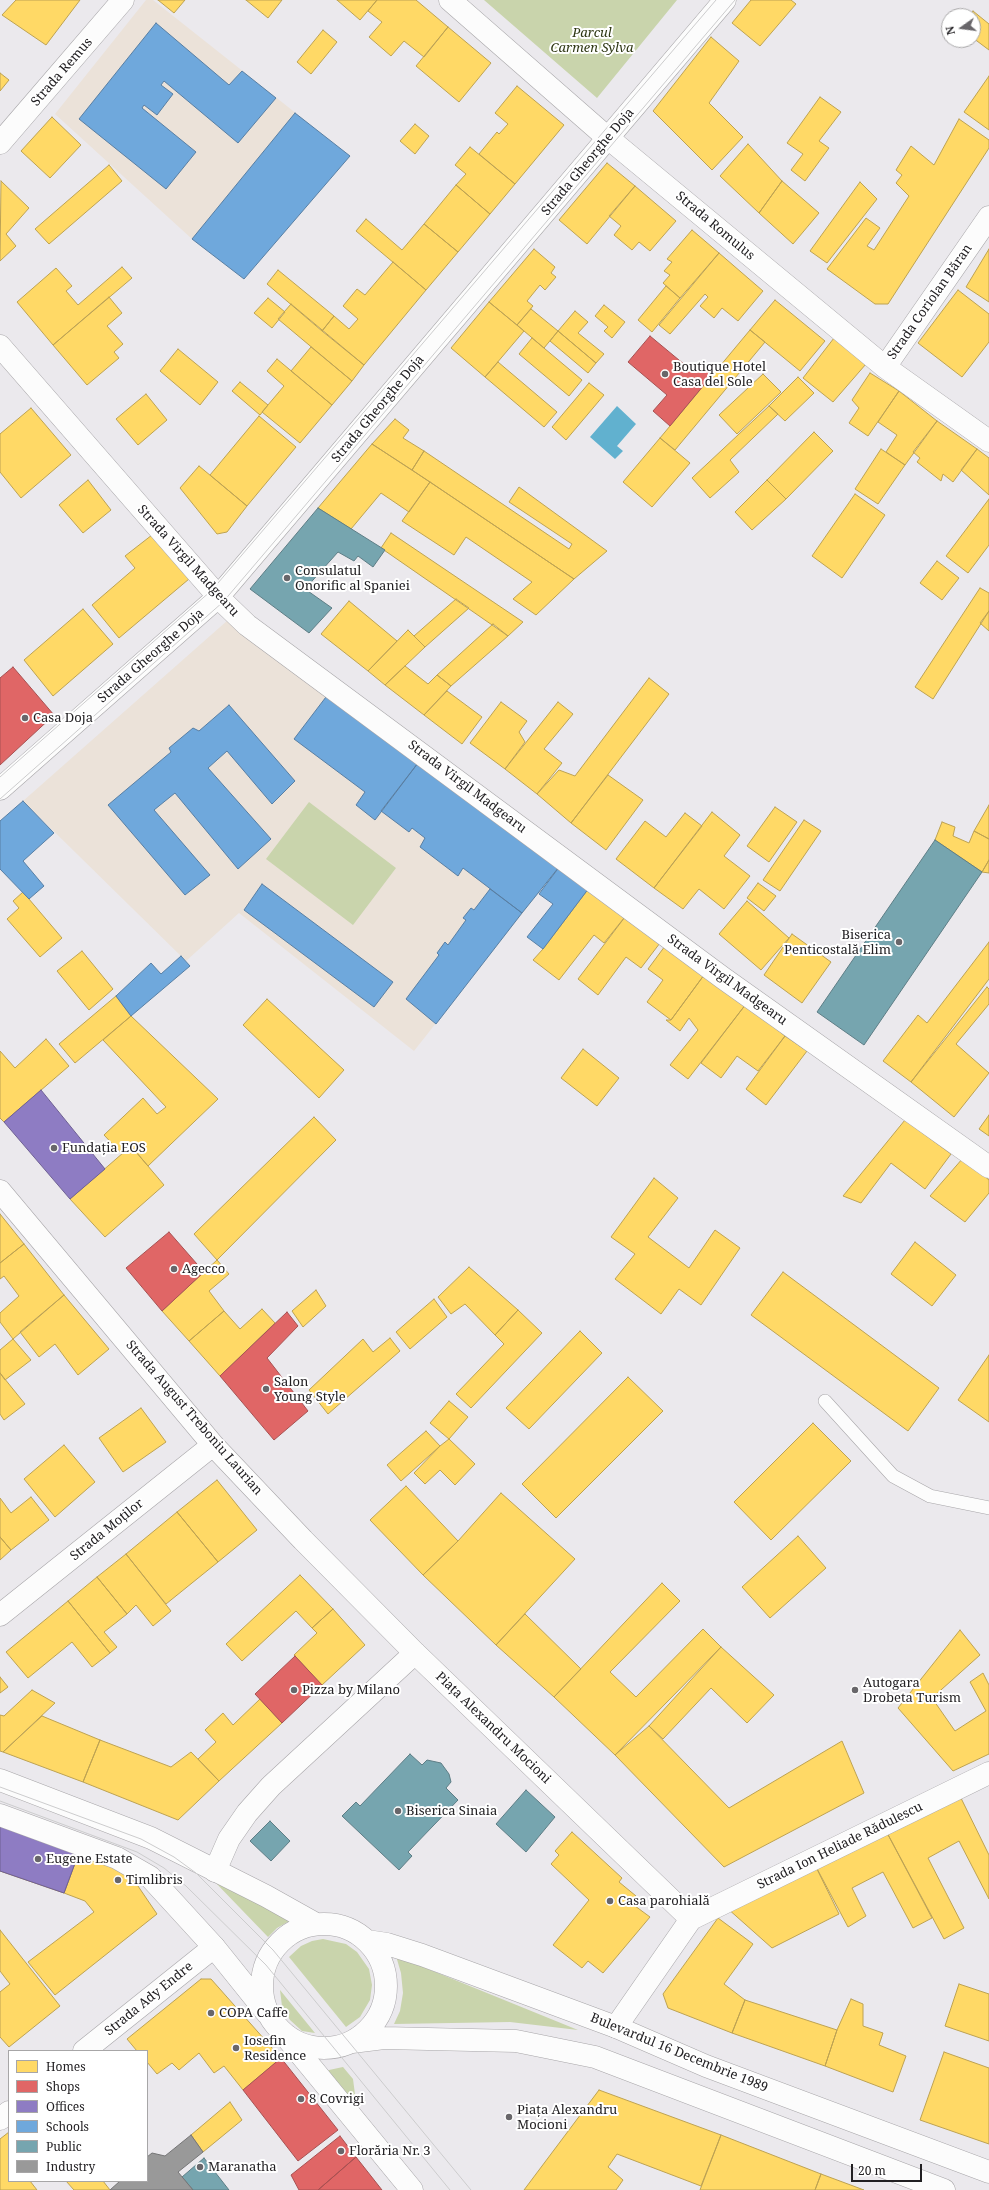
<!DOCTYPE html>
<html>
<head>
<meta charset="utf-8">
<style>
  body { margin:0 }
  #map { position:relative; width:989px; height:2190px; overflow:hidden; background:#ebe9ed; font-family:"Noto Serif",serif }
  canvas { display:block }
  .legend { position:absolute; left:8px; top:2050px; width:140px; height:132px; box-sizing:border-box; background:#fff; border:1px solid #a7a6a7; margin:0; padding:5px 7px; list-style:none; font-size:12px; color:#222023 }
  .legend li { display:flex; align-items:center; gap:8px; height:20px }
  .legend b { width:20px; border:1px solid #a7a6a7 }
  .north { position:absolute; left:941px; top:8px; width:40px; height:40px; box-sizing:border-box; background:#fff; border:1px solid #a7a6a7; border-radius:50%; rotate:256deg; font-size:11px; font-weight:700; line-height:16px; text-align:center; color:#222023 }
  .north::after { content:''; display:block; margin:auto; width:14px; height:18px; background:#68666a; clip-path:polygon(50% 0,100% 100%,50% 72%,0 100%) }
  .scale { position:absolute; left:851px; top:2164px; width:71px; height:18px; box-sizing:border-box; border:2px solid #222023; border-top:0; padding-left:5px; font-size:12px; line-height:14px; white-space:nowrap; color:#222023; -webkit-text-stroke:3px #fff; paint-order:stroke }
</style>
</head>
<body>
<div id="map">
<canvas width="989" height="2190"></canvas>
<ul class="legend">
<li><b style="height:11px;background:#ffd966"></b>Homes</li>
<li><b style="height:11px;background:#e06666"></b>Shops</li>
<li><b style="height:11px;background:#8e7cc3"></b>Offices</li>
<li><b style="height:11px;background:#6fa8dc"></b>Schools</li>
<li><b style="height:11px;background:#76a5af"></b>Public</li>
<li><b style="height:11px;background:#999"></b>Industry</li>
</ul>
<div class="north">N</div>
<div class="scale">20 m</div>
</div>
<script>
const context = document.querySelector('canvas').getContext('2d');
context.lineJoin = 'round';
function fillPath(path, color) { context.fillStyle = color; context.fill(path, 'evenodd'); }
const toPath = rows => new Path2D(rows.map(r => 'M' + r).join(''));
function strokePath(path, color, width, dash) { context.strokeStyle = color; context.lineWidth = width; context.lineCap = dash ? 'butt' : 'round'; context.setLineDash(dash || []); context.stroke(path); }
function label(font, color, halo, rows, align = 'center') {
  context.font = font + ' "Noto Serif",serif'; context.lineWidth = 4; context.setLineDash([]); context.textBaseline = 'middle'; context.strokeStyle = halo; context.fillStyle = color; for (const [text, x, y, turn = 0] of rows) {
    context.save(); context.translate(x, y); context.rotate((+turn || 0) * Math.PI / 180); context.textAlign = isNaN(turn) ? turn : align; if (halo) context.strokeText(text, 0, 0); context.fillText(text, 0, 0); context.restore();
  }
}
fillPath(toPath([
  [146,0,153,0,350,156,244,279,192,239,55,114],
  [228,620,563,862,414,1051,239,913,186,961,23,801]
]), '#ebe2d9');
fillPath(toPath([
  [484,0,677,0,597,98],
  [309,802,396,868,353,925,266,859],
  [213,1880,293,1919,277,1928,268,1937],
  [323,1939,346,1944,357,1952,369,1969,372,1985,370,2000,360,2017,346,2027,289,1957,301,1946,312,1941],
  [396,1956,578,2030,510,2022,394,2024,400,2011,403,1993,401,1973],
  [280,1990,315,2033,302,2031,290,2020,282,2006],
  [343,2067,353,2079,356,2102,349,2103,327,2076,329,2070]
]), '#c9d4ac');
fillPath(toPath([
  [617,406,636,424,617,446,623,451,615,459,590,437]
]), '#61b1cf');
const homes = toPath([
  [16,0,80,0,46,45,2,15,16,0],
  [158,0,185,0,174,13,158,0],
  [246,0,282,0,268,18,246,0],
  [337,0,377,0,360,20,337,0],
  [377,0,416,0,448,27,424,57,404,41,391,56,369,37,382,22,368,11,377,0],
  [751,0,791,0,796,4,760,46,732,23,751,0],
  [973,11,989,24,989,50,973,38,973,16,969,16,973,11],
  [448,27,491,63,459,102,416,66,448,27],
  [323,30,337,42,311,74,297,62,323,30],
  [711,37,739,61,709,103,743,137,712,170,653,111,711,37],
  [0,73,9,80,0,91,0,73],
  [989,76,989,130,964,112,989,76],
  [517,86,564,125,515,184,479,154,497,132,499,134,508,124,495,113,517,86],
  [820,97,841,112,819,141,829,148,805,181,791,170,803,154,787,143,820,97],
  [52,117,81,145,50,178,21,151,52,117],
  [959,119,989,140,989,148,888,304,875,304,827,269,866,218,880,228,867,246,874,250,909,196,896,183,902,175,896,170,911,146,934,165,959,119],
  [415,124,429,136,415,154,400,141,415,124],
  [748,144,782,181,759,213,720,176,748,144],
  [470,147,515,184,490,214,456,185,466,174,455,165,470,147],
  [607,163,635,186,587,244,559,220,607,163],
  [109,165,122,181,49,244,35,229,109,165],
  [1,181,29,208,6,234,16,246,0,261,1,181],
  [782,181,819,213,793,244,759,213,782,181],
  [860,182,877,199,827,263,810,251,860,182],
  [456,185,490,214,458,252,424,224,456,185],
  [635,186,676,221,650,251,639,242,632,250,614,235,621,226,609,216,635,186],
  [366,219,402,250,424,224,458,252,426,290,356,231,366,219],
  [692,230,719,253,680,298,663,283,670,275,664,271,672,262,667,259,692,230],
  [534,249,555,267,551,273,556,277,545,290,540,285,527,301,533,306,517,325,489,302,534,249],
  [989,249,989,302,966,287,989,249],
  [719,253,763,291,738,321,722,308,714,318,700,306,708,297,705,294,670,334,659,325,719,253],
  [393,262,426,290,364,365,322,331,334,316,349,329,358,319,343,306,357,289,365,295,393,262],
  [122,267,132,278,53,345,17,302,56,268,72,286,66,291,78,305,122,267],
  [278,270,334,316,322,331,267,284,278,270],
  [666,286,680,298,652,332,638,320,666,286],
  [958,290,989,314,989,342,962,377,918,343,958,290],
  [109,297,122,313,107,326,123,344,114,352,119,358,87,385,53,345,109,297],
  [268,298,285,312,272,328,254,313,268,298],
  [775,300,825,341,800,371,750,330,775,300],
  [489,302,524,331,485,377,451,348,489,302],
  [291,304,364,365,352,381,278,319,291,304],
  [604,305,625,322,612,338,604,331,608,327,595,316,604,305],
  [531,309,558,331,544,348,517,325,531,309],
  [575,311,588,322,578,333,604,354,596,363,558,331,575,311],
  [750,330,765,342,675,450,660,438,750,330],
  [558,331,596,363,588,373,550,341,558,331],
  [532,338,582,380,569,396,519,354,532,338],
  [834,338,866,364,833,402,803,378,834,338],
  [311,347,352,381,332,405,291,371,311,347],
  [178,349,218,382,200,405,160,371,178,349],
  [277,359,332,405,300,443,262,412,284,386,267,371,277,359],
  [498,362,557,412,544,427,485,377,498,362],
  [870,373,899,391,868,436,849,423,859,408,852,400,870,373],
  [763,374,781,392,737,434,719,415,763,374],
  [798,377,814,393,785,421,769,406,798,377],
  [240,382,268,405,260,415,232,391,240,382],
  [589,383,604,395,566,440,552,427,589,383],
  [899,391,937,421,905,465,886,452,897,435,878,422,899,391],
  [146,394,167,420,138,445,116,419,146,394],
  [769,406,778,414,730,460,739,472,710,498,692,478,769,406],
  [31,408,71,455,21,498,0,472,0,434,31,408],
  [259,416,296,447,247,506,210,475,259,416],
  [395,419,409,430,403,438,424,451,412,470,372,444,395,419],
  [937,421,977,449,953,482,943,474,941,481,917,462,920,458,913,452,937,421],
  [814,432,833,451,786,499,767,480,814,432],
  [660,438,690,463,652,507,623,482,660,438],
  [372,444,430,482,409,512,381,493,351,529,318,508,372,444],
  [881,449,905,465,878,504,855,489,881,449],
  [977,449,989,458,989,495,961,470,977,449],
  [424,451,569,549,572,544,509,502,519,487,607,551,574,579,412,470,424,451],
  [199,466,247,506,227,532,217,534,180,488,199,466],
  [88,480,111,510,83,533,59,505,88,480],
  [767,480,786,499,752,530,735,512,767,480],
  [430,482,574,579,536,615,513,599,532,582,466,537,454,555,402,521,430,482],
  [855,494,885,515,842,578,812,556,855,494],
  [989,499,989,545,968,573,946,556,989,499],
  [391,533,523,622,508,636,381,548,391,533],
  [152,535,189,579,119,638,92,605,135,568,125,556,152,535],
  [937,561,959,578,942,600,920,583,937,561],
  [980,588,989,593,989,611,933,699,915,687,980,588],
  [456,599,469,608,425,647,414,636,456,599],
  [349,601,397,641,368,671,321,634,349,601],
  [83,609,113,644,53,696,24,660,83,609],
  [989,611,989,631,980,623,989,611],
  [493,624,508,636,451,686,437,675,493,624],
  [408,630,425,647,385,685,368,671,408,630],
  [405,666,428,684,437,675,451,686,424,715,385,685,405,666],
  [649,678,669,694,571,823,537,794,559,770,575,776,649,678],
  [447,691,482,717,462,744,424,715,447,691],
  [501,702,527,721,519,732,525,742,505,769,470,743,501,702],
  [558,702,573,714,544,749,562,763,537,794,505,769,558,702],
  [608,775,643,800,606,850,571,823,608,775],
  [989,805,989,839,974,831,989,805],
  [775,807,797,822,769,862,747,846,775,807],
  [712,812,740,835,724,856,750,876,724,909,699,889,683,909,654,888,712,812],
  [685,813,702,826,654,888,616,859,645,821,666,837,685,813],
  [804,820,821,831,780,891,763,880,804,820],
  [942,822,955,827,953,836,969,843,974,831,989,839,989,860,982,872,935,840,942,822],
  [989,860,989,873,982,872,989,860],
  [758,883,776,896,764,911,747,898,758,883],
  [592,884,628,913,604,943,594,935,559,980,533,960,543,949,592,884],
  [23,892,62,938,40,957,7,919,19,908,13,901,23,892],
  [747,901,789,938,761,970,719,934,747,901],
  [628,913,663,939,641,968,626,957,598,995,578,979,628,913],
  [792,934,831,962,802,1003,764,975,792,934],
  [668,942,707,971,671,1020,647,1002,663,980,648,969,668,942],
  [989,942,989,979,911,1082,883,1061,918,1015,927,1023,989,942],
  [82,951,113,989,89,1010,57,971,82,951],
  [707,971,746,1004,688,1079,670,1065,698,1030,689,1018,680,1031,666,1020,671,1020,707,971],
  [987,987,989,989,989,1004,956,1044,989,1073,954,1117,911,1082,987,987],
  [116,996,131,1016,75,1063,59,1044,116,996],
  [267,999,344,1070,319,1098,243,1025,267,999],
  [746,1004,785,1036,758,1071,737,1056,721,1078,701,1063,746,1004],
  [131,1016,218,1099,148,1166,131,1146,122,1154,104,1135,143,1098,157,1114,166,1107,103,1040,131,1016],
  [785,1036,807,1051,766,1105,746,1089,785,1036],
  [46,1039,69,1066,4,1122,0,1118,0,1051,15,1068,46,1039],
  [583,1049,619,1078,597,1106,561,1078,583,1049],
  [989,1115,989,1136,979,1129,989,1115],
  [314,1117,336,1140,217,1260,194,1234,314,1117],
  [905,1120,951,1154,925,1189,891,1163,861,1203,843,1196,905,1120],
  [131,1146,164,1185,105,1237,70,1199,131,1146],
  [963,1158,989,1180,989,1193,965,1222,930,1196,963,1158],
  [654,1178,678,1198,648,1237,689,1268,715,1230,740,1248,701,1305,679,1289,661,1314,615,1279,635,1254,611,1237,654,1178],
  [0,1214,24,1244,0,1263,0,1214],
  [915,1242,956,1275,932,1306,891,1274,915,1242],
  [24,1244,64,1295,13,1339,0,1322,0,1313,19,1296,4,1276,0,1279,0,1263,24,1244],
  [217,1260,229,1274,209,1291,224,1311,189,1341,162,1311,217,1260],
  [469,1267,518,1310,495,1335,465,1304,451,1314,438,1297,469,1267],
  [783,1272,939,1388,908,1431,751,1315,783,1272],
  [316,1290,326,1306,303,1327,292,1311,316,1290],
  [64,1295,109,1349,78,1375,55,1344,39,1357,20,1332,64,1295],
  [434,1299,447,1317,410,1349,396,1332,434,1299],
  [262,1309,275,1323,220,1376,189,1341,224,1311,240,1329,262,1309],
  [518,1310,542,1333,471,1408,456,1394,504,1344,495,1335,518,1310],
  [580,1331,602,1353,529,1429,506,1408,580,1331],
  [390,1338,400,1351,328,1414,309,1390,363,1339,373,1352,390,1338],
  [13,1339,31,1360,5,1380,0,1373,0,1350,13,1339],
  [989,1355,989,1422,958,1400,989,1355],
  [0,1373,25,1404,4,1420,0,1414,0,1373],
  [628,1377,663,1411,556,1518,522,1484,628,1377],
  [449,1401,468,1417,449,1439,430,1423,449,1401],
  [141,1408,166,1442,123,1472,99,1438,141,1408],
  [813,1423,851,1461,771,1540,734,1502,813,1423],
  [426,1431,440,1446,401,1481,387,1465,426,1431],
  [449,1439,475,1464,455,1485,440,1470,425,1484,414,1473,440,1446,449,1439],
  [64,1445,95,1482,55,1517,24,1479,64,1445],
  [217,1480,257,1530,218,1562,177,1512,217,1480],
  [406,1486,458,1541,423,1575,370,1520,406,1486],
  [501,1493,575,1559,496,1645,423,1575,458,1541,501,1493],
  [31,1497,49,1520,11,1550,0,1537,0,1498,11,1513,31,1497],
  [177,1512,218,1562,166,1604,126,1554,177,1512],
  [798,1536,826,1568,770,1618,742,1587,798,1536],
  [0,1537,11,1550,0,1560,0,1537],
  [126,1554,171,1611,153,1626,136,1605,127,1614,97,1577,126,1554],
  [300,1575,333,1609,312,1628,296,1611,242,1661,226,1644,300,1575],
  [97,1577,127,1614,104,1632,117,1647,110,1653,68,1601,97,1577],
  [662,1583,680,1601,610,1672,636,1697,703,1629,721,1647,615,1755,554,1697,662,1583],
  [68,1601,110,1653,92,1667,72,1642,28,1678,6,1652,68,1601],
  [333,1609,365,1645,322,1685,294,1655,317,1633,312,1628,333,1609],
  [525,1614,581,1669,554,1697,496,1645,525,1614],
  [960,1630,980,1655,932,1698,955,1731,986,1711,970,1682,983,1673,989,1685,989,1754,953,1771,898,1708,960,1630],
  [721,1647,774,1695,747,1723,711,1688,663,1739,649,1726,721,1647],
  [0,1677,8,1687,0,1693,0,1677],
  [32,1690,55,1703,3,1752,0,1751,0,1715,4,1716,32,1690],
  [260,1699,282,1723,219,1781,198,1759,216,1742,205,1730,223,1713,233,1725,260,1699],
  [42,1716,100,1740,83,1782,3,1752,42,1716],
  [649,1726,729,1808,842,1741,864,1793,724,1867,615,1755,649,1726],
  [100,1740,171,1767,191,1752,219,1781,178,1820,83,1782,100,1740],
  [958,1792,989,1855,989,1899,959,1841,928,1858,964,1928,944,1939,885,1829,958,1792],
  [0,1818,81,1847,64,1893,0,1871,0,1818],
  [885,1829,932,1918,913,1928,883,1872,852,1888,866,1916,848,1927,814,1863,885,1829],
  [572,1832,622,1878,619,1882,636,1896,631,1903,650,1917,603,1973,588,1961,582,1968,553,1945,589,1900,551,1864,559,1855,555,1851,572,1832],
  [81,1847,123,1864,157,1914,55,1995,28,1962,94,1912,85,1901,64,1893,81,1847],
  [814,1863,839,1914,772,1948,727,1908,814,1863],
  [718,1918,753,1944,724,1984,745,2000,732,2033,668,2008,663,1994,718,1918],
  [0,1930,60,2006,9,2047,0,2037,0,1992,10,1984,0,1971,0,1930],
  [201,1979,211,1979,281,2058,243,2090,224,2066,214,2073,199,2053,179,2070,172,2063,157,2074,147,2062,147,2051,137,2051,127,2039,201,1979],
  [959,1984,989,1994,989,2041,945,2026,959,1984],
  [851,1999,863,2004,863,2026,883,2033,879,2045,906,2056,893,2092,825,2066,837,2030,851,1999],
  [745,2000,837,2030,825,2066,732,2033,745,2000],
  [944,2052,989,2068,989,2144,920,2120,944,2052],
  [599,2090,721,2135,701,2186,617,2154,608,2167,623,2180,616,2190,524,2190,599,2090],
  [230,2102,242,2120,203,2152,191,2135,230,2102],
  [9,2132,9,2181,30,2181,37,2190,0,2190,0,2139,9,2132],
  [721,2135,821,2174,815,2190,700,2190,721,2135],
  [821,2174,864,2190,815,2190,821,2174],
  [66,2181,103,2181,110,2190,74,2190,66,2181]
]);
fillPath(homes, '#ffd966');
strokePath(homes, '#bda252', 1);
const shops = toPath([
  [650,336,691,370,698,362,713,374,670,426,653,411,667,395,628,362,650,336],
  [13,667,54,715,0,765,0,678,13,667],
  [169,1232,204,1272,162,1311,126,1268,169,1232],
  [287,1312,298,1326,267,1358,308,1411,274,1440,220,1376,287,1312],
  [295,1656,322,1685,282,1723,255,1694,295,1656],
  [281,2058,338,2130,298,2161,243,2090,281,2058],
  [340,2136,356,2157,318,2190,299,2190,291,2175,340,2136],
  [356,2157,382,2190,318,2190,356,2157]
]);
fillPath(shops, '#e06666');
strokePath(shops, '#a75152', 1);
const offices = toPath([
  [41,1090,105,1169,70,1199,4,1122,41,1090],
  [0,1818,81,1847,64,1893,0,1871,0,1818]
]);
fillPath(offices, '#8e7cc3');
strokePath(offices, '#6e6093', 1);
const schools = toPath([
  [156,23,229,85,242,71,276,98,238,143,164,81,161,85,173,94,157,115,144,105,142,108,196,152,166,189,79,119,156,23],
  [295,113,350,156,244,279,192,239,295,113],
  [329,693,421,759,375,820,356,805,365,792,294,739,329,693],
  [229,705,295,781,272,804,227,751,208,768,271,839,238,869,175,793,154,810,210,875,185,895,108,805,171,752,169,748,193,728,199,731,229,705],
  [421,759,563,862,522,913,463,868,458,876,420,847,425,838,412,828,409,832,381,811,421,759],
  [23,801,54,833,23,861,44,886,29,899,0,869,0,821,23,801],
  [563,862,592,884,543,949,527,937,553,904,539,894,563,862],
  [262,884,393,982,374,1007,244,910,262,884],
  [490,889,522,913,436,1024,406,999,439,955,437,953,445,942,448,945,466,920,463,918,471,908,474,910,490,889],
  [181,956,190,966,131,1016,116,996,151,963,161,974,181,956]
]);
fillPath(schools, '#6fa8dc');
strokePath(schools, '#587fa4', 1);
const public = toPath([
  [318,508,385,550,373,567,358,556,354,561,338,552,305,589,332,608,309,633,250,589,318,508],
  [935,840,982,872,864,1045,817,1012,935,840],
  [410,1754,422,1765,427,1760,441,1763,449,1774,451,1782,446,1788,458,1800,408,1852,412,1856,399,1870,342,1816,356,1802,360,1806,410,1754],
  [526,1790,555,1817,526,1852,496,1824,526,1790],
  [270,1821,290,1841,271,1861,250,1841,270,1821],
  [204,2158,229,2190,193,2190,182,2177,204,2158]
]);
fillPath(public, '#76a5af');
strokePath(public, '#5d7d85', 1);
const industry = toPath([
  [191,2135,203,2152,178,2172,193,2190,110,2190,120,2181,147,2181,147,2157,152,2153,165,2156,191,2135]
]);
fillPath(industry, '#999');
strokePath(industry, '#757576', 1);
const service = toPath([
  [825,1401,893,1476,930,1496,989,1508]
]);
const minor = toPath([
  [450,0,602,133,885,367,989,441],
  [0,143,123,0],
  [0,346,223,602,247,625,723,978,989,1167],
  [885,367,989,217],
  [0,789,218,597,725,0],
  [0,1191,213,1445,303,1540,415,1653,691,1919],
  [0,1615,213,1445],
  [215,1871,229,1839,247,1813,271,1786,415,1653],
  [616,2027,691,1919,989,1773],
  [283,2033,412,2190],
  [84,2051,214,1947],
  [0,2119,9,2112]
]);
const secondary = toPath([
  [0,1780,151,1838,266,1896,316,1924],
  [0,1815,117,1858,150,1877,214,1947,267,2013],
  '262 1986a62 62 0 1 1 124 0a62 62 0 1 1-124 0Z',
  [367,1941,387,1944,422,1955,616,2027,706,2066,989,2172],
  [352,2042,384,2038,516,2041,595,2057,944,2190]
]);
strokePath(service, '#a7a5a8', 14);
strokePath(minor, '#a7a5a8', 23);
strokePath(secondary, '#a7a5a8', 23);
strokePath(service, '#fcfcfc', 13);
strokePath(minor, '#fcfcfc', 22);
strokePath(secondary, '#fcfcfc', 22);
strokePath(toPath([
  [0,777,212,590,716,0],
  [0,799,223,602,735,0],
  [0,1787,141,1839,174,1857,196,1873,273,1950,471,2190],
  [0,1801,137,1852,164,1868,186,1886,266,1965,450,2190]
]), '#cccccd', 1);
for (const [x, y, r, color] of [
  [665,374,4,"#68666a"],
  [287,578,4,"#68666a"],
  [25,718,4,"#68666a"],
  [899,942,4,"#68666a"],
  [54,1148,4,"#68666a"],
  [174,1269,4,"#68666a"],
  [266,1389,4,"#68666a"],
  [294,1690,4,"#68666a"],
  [855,1690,4,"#68666a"],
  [398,1811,4,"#68666a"],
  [38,1859,4,"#68666a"],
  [118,1880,4,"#68666a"],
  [610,1901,4,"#68666a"],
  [211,2013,4,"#68666a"],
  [236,2048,4,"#68666a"],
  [301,2099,4,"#68666a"],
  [509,2117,4,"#68666a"],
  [341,2151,4,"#68666a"],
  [200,2167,4,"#68666a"]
]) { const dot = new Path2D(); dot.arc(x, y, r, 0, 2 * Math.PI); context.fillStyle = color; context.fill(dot); strokePath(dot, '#fff', 1.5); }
label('italic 13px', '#2d3612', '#fff', [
  ["Parcul",592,33],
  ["Carmen Sylva",592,48]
]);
label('13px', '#222023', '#fff', [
  ["Strada Remus",62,72,-49],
  ["Strada Gheorghe Doja",588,162,-50],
  ["Strada Romulus",715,226,40],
  ["Strada Coriolan Băran",930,302,-55],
  ["Strada Gheorghe Doja",378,409,-50],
  ["Strada Virgil Madgearu",188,561,48],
  ["Strada Gheorghe Doja",151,656,-41],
  ["Strada Virgil Madgearu",467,787,37],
  ["Strada Virgil Madgearu",727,980,36],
  ["Strada August Treboniu Laurian",194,1418,49],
  ["Strada Moților",107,1530,-39],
  ["Piața Alexandru Mocioni",493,1728,44],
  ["Strada Ion Heliade Rădulescu",840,1846,-26],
  ["Strada Ady Endre",149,1999,-39],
  ["Bulevardul 16 Decembrie 1989",679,2053,22]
]);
label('13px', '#222023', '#fff', [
  ["Boutique Hotel",673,367],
  ["Casa del Sole",673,382],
  ["Consulatul",295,571],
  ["Onorific al Spaniei",295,586],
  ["Casa Doja",33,718],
  ["Biserica",891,935,"right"],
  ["Penticostală Elim",891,950,"right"],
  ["Fundația EOS",62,1148],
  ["Agecco",182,1269],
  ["Salon",274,1382],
  ["Young Style",274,1397],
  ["Autogara",863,1683],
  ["Drobeta Turism",863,1698],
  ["Pizza by Milano",302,1690],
  ["Biserica Sinaia",406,1811],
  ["Eugene Estate",46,1859],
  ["Timlibris",126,1880],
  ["Casa parohială",618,1901],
  ["COPA Caffe",219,2013],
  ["Iosefin",244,2041],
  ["Residence",244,2056],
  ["8 Covrigi",309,2099],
  ["Piața Alexandru",517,2110],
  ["Mocioni",517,2125],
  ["Florăria Nr. 3",349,2151],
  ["Maranatha",208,2167]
], 'left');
</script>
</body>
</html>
